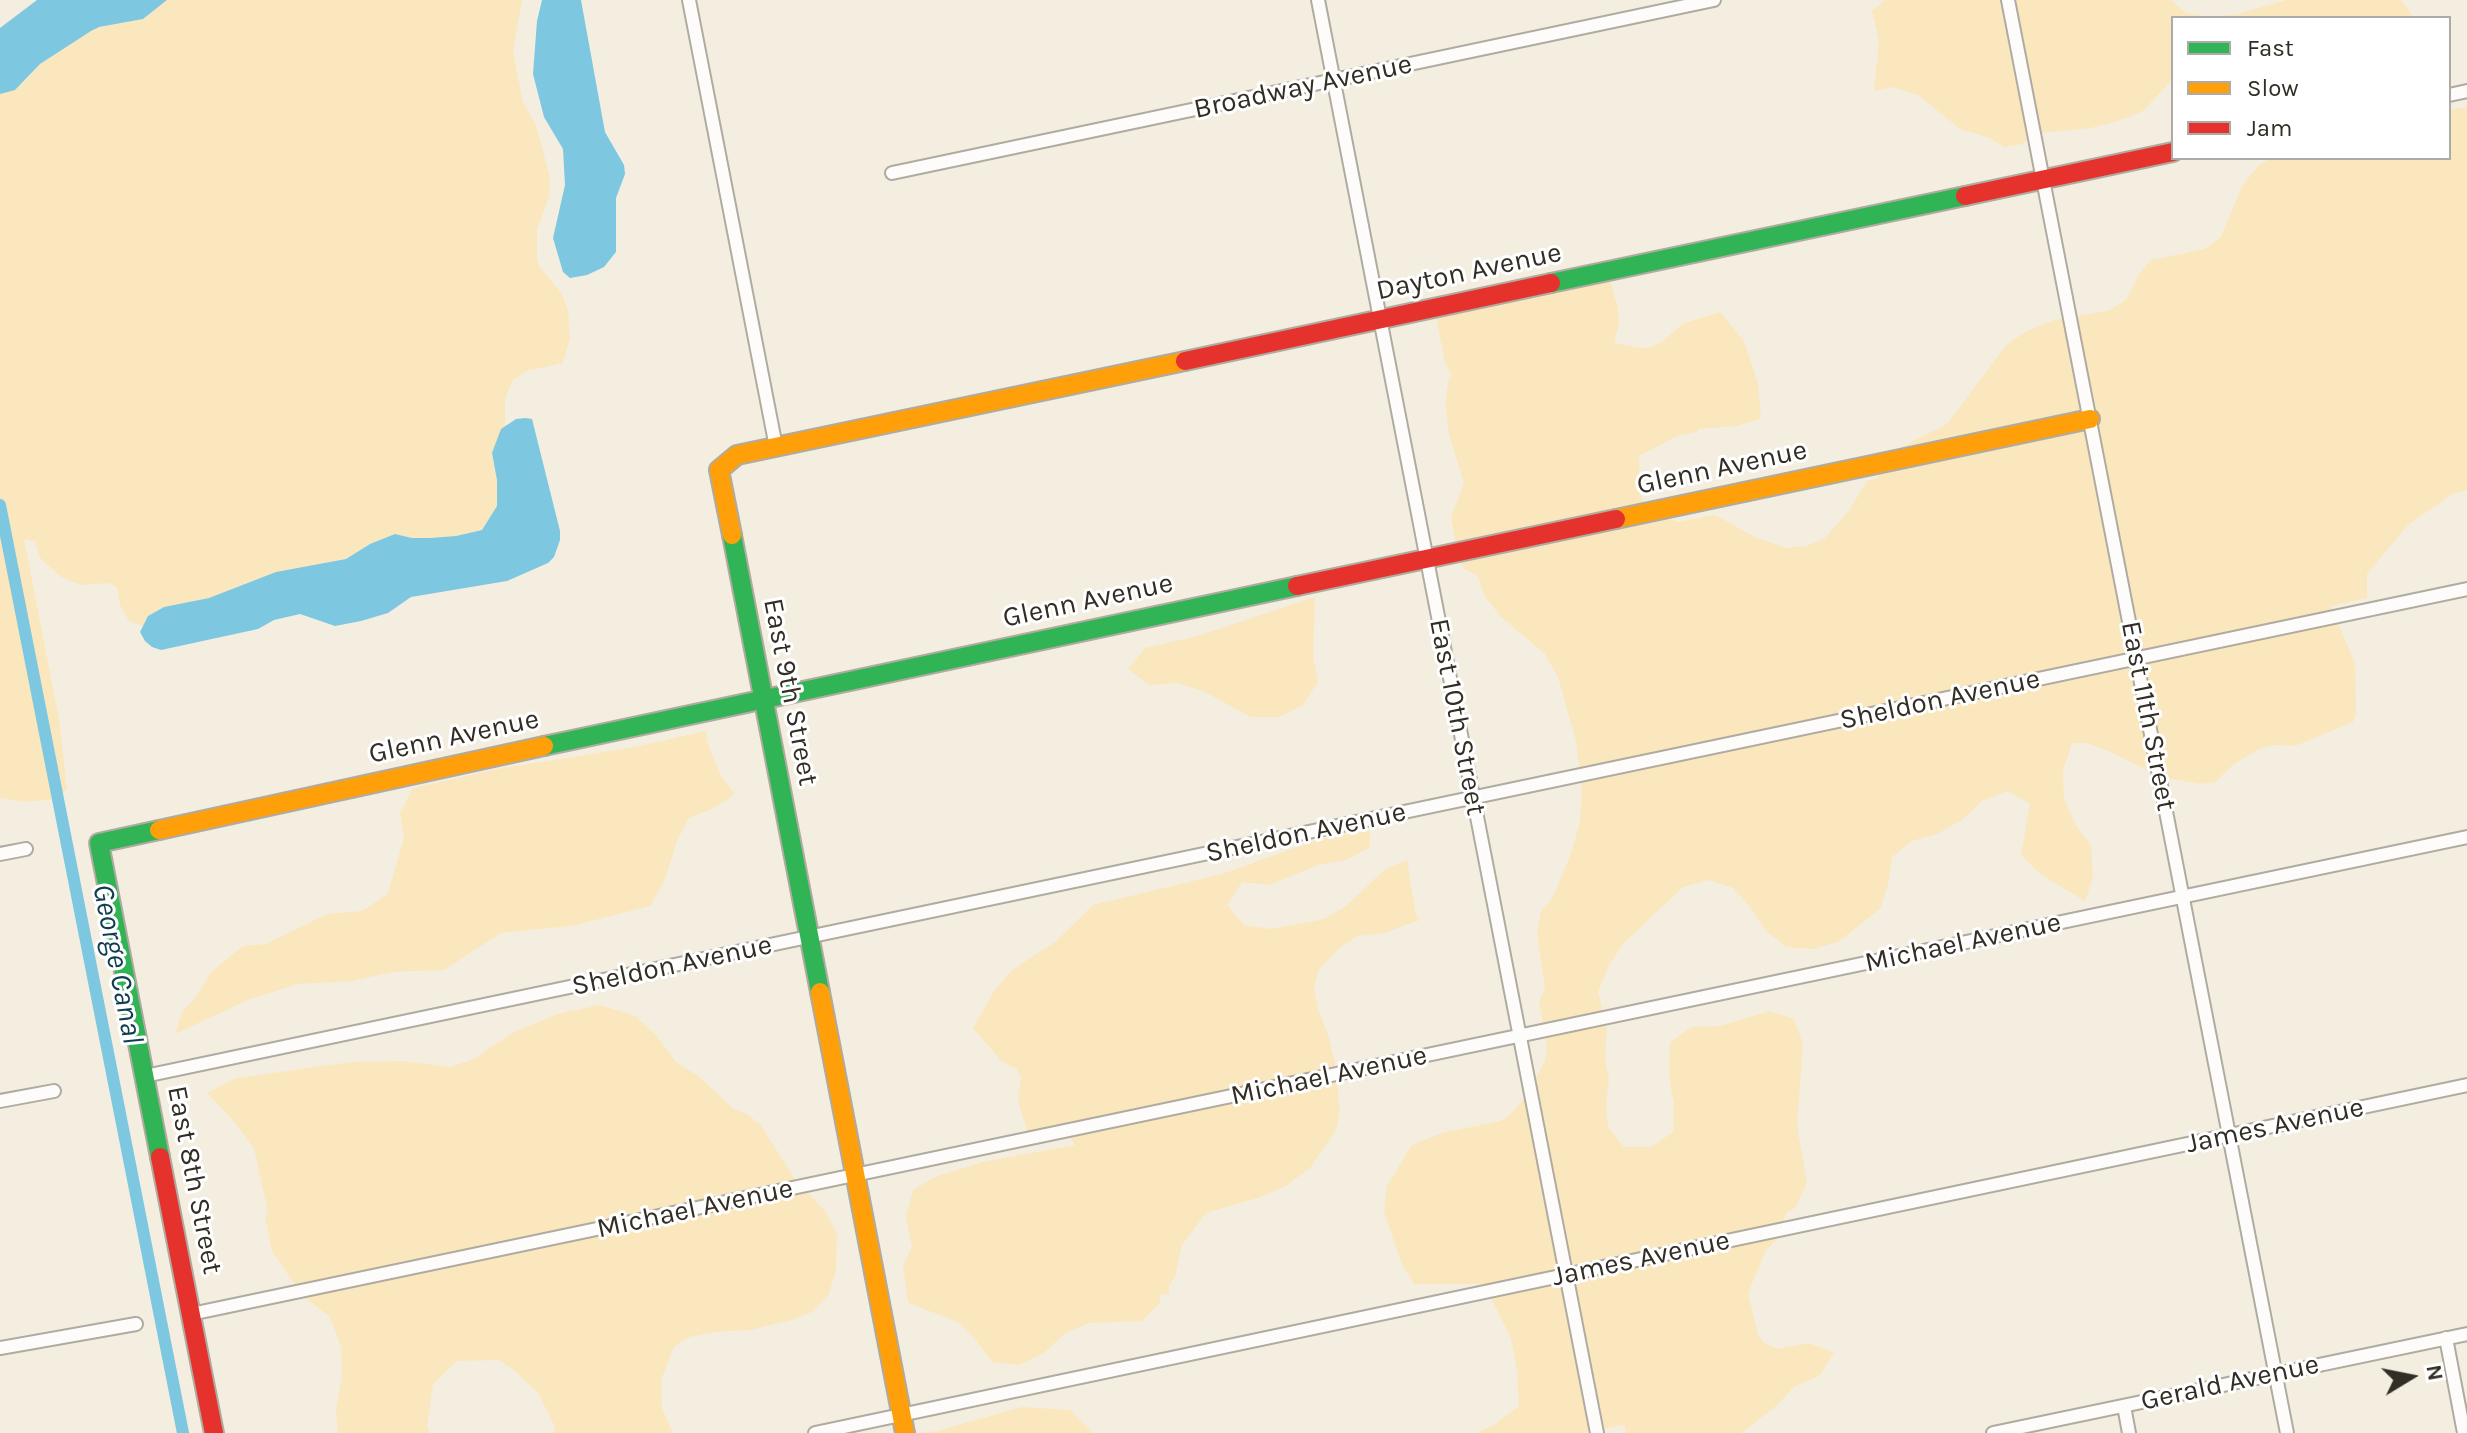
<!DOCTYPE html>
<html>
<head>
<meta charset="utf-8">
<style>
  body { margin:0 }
  #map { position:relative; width:2467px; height:1433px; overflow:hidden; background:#f4eee0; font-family:Karla,sans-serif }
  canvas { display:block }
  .legend { position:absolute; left:2171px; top:16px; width:280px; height:144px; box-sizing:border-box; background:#fff; border:2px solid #adaba8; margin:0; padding:10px 14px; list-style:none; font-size:24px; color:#322e25 }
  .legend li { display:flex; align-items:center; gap:16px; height:40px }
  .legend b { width:40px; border:2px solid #adaba8 }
  .north { position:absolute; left:2371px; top:1337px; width:80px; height:80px; -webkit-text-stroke:6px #fff; paint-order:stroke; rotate:80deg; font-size:22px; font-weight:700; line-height:32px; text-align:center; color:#322e25 }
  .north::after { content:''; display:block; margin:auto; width:28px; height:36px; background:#322e25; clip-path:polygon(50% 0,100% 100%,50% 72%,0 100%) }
</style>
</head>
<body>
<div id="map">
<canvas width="2467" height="1433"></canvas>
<ul class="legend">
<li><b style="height:10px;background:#30b455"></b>Fast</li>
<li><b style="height:10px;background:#ff9f0a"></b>Slow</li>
<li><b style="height:10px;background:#e5322d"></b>Jam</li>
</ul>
<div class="north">N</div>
</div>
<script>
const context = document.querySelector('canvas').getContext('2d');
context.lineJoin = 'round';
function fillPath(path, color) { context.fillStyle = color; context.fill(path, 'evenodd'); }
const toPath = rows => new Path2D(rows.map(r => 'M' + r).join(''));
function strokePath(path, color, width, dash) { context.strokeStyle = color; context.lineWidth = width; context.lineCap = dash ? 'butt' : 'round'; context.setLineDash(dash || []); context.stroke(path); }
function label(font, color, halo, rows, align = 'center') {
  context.font = font + ' Karla,sans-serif'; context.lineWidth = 6; context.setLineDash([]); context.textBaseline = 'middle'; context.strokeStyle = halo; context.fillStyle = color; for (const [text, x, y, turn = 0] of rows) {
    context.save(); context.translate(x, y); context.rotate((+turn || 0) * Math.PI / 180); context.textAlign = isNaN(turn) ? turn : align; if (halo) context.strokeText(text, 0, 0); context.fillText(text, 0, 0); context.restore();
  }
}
fillPath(toPath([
  [167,0,522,0,513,51,523,102,536,125,550,178,549,196,537,230,537,257,539,266,562,294,568,311,570,338,563,363,527,371,512,381,505,399,505,427,492,453,497,480,497,506,482,530,456,536,430,538,412,538,395,534,370,544,346,559,276,572,209,598,164,607,148,616,143,626,129,621,120,605,117,587,109,583,81,585,61,577,40,558,35,541,24,539,59,719,67,789,55,799,27,802,0,798,0,94,22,84,40,64,91,31,99,27,143,19],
  [1885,0,2171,0,2186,13,2212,17,2238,14,2286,0,2401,0,2414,18,2173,18,2173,79,2143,111,2118,121,2091,128,2034,134,2023,144,2004,147,1990,138,1960,129,1918,95,1893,87,1874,91,1879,41,1872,11],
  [2467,107,2467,490,2454,493,2408,525,2367,574,2367,598,2331,606,2355,664,2356,713,2353,722,2295,746,2275,745,2259,749,2234,764,2215,782,2200,784,2161,777,2108,751,2086,743,2072,743,2063,770,2064,799,2076,826,2091,846,2093,877,2085,901,2040,874,2021,855,2030,804,2007,791,1982,801,1962,820,1937,834,1912,841,1892,857,1888,885,1880,909,1838,942,1813,949,1786,947,1765,930,1751,908,1733,888,1709,880,1683,887,1624,943,1609,965,1598,992,1607,1027,1605,1059,1609,1079,1606,1105,1608,1127,1624,1147,1651,1147,1673,1132,1674,1105,1669,1077,1670,1043,1691,1027,1719,1026,1770,1011,1794,1019,1803,1044,1797,1126,1807,1183,1795,1208,1786,1213,1778,1239,1766,1250,1748,1293,1758,1335,1763,1342,1778,1349,1809,1343,1834,1353,1819,1376,1794,1387,1775,1407,1741,1433,1626,1433,1624,1425,1581,1433,1477,1433,1497,1423,1519,1406,1517,1372,1511,1338,1490,1296,1481,1284,1414,1284,1401,1262,1384,1212,1387,1186,1412,1145,1442,1133,1501,1121,1513,1112,1527,1095,1545,1061,1547,1046,1539,1001,1545,989,1537,932,1541,911,1552,899,1572,851,1580,821,1582,789,1576,741,1558,677,1545,654,1501,617,1484,595,1478,576,1463,568,1458,555,1451,517,1464,483,1449,434,1445,403,1449,378,1452,375,1445,363,1436,316,1610,281,1618,308,1619,324,1614,343,1644,349,1659,344,1684,323,1720,312,1744,341,1758,384,1761,419,1737,426,1698,429,1697,432,1677,436,1639,456,1640,495,1648,507,1677,522,1715,515,1757,538,1786,548,1806,546,1824,539,1848,512,1867,481,1878,478,1880,465,1890,453,1947,424,2007,344,2027,331,2055,320,2110,310,2126,300,2139,274,2151,260,2205,249,2221,237,2242,186,2258,166,2271,158,2449,158,2449,110],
  [1315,597,1313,655,1318,682,1302,706,1279,717,1251,717,1203,691,1176,683,1149,685,1128,669,1145,648,1198,636],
  [706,731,707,741,720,774,735,794,712,809,689,818,677,841,664,882,650,906,571,926,501,933,444,970,392,972,353,981,298,984,248,1000,175,1034,182,1012,196,997,211,972,243,946,266,944,327,914,362,911,388,894,404,837,400,813,413,788,497,769,629,748],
  [1370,830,1370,847,1347,860,1318,865,1269,885,1242,882,1227,905,1244,925,1271,929,1324,919,1346,906,1384,870,1407,860,1416,915,1420,920,1384,933,1357,936,1336,951,1318,971,1314,989,1318,1010,1328,1034,1335,1064,1340,1110,1336,1130,1310,1168,1284,1187,1261,1197,1206,1213,1182,1245,1175,1277,1169,1285,1169,1294,1160,1295,1160,1303,1142,1321,1089,1323,1064,1334,1044,1353,1019,1365,992,1362,976,1340,958,1322,908,1303,903,1266,912,1247,906,1216,913,1190,935,1177,983,1162,1075,1145,1064,1128,1029,1136,1018,1101,1021,1077,1016,1068,1002,1062,973,1028,994,991,1011,971,1055,942,1093,905,1222,874,1320,839],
  [600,1005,635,1016,656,1035,677,1063,697,1075,734,1109,747,1114,761,1125,794,1178,825,1211,837,1233,836,1271,828,1296,812,1312,791,1320,751,1330,715,1332,689,1337,674,1347,661,1380,662,1408,673,1433,553,1433,555,1427,538,1393,515,1371,499,1360,457,1361,433,1384,427,1426,429,1433,338,1433,336,1410,342,1374,341,1347,330,1317,307,1299,293,1282,272,1251,265,1217,268,1213,254,1148,230,1117,207,1093,236,1078,352,1062,403,1061,450,1067,474,1059,512,1033,558,1014],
  [1022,1407,1070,1410,1093,1433,918,1433,937,1431]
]), '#fae7bd');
fillPath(toPath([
  [37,0,167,0,143,19,99,27,91,31,40,64,15,90,0,94,0,28],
  [542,0,581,0,605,132,624,165,625,174,616,198,616,252,604,267,587,275,570,278,563,272,553,238,565,185,563,149,544,117,533,74,537,21],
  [525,418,532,419,560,531,560,540,554,557,548,563,507,581,411,597,388,613,361,621,335,626,300,614,274,620,258,629,161,650,152,647,145,641,140,632,148,616,164,607,209,598,276,572,346,559,370,544,395,534,412,538,430,538,456,536,482,530,497,506,497,480,492,453,501,429,516,419]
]), '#7ec7e1');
strokePath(toPath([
  [0,505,183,1433]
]), '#7ec7e1', 12);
const street = toPath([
  [689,0,776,447],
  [1318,0,1597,1433],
  [2008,0,2287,1433],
  [2449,95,2467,91],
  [892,173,1714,0],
  [0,854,26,849],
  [145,1076,2467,589],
  [0,1101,54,1091],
  [191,1314,2467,837],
  [2446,1338,2464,1433],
  [0,1348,136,1324],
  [2124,1406,2129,1433],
  [815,1433,2467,1085],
  [1993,1433,2467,1334]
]);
const fast = toPath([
  [1551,283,1965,196],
  [732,535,820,992],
  [544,746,1297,586],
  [159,830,99,843,160,1157]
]);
const slow = toPath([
  [1616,519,2090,419],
  [732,535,719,470,737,455,1185,361],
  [159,830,544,746],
  [820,992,905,1433]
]);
const jam = toPath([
  [1965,196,2173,152],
  [1185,361,1551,283],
  [1297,586,1616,519],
  [160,1157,214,1433]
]);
strokePath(street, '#b0aba0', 16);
strokePath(fast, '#b0aba0', 22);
strokePath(slow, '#b0aba0', 22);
strokePath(jam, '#b0aba0', 22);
strokePath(street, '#fdfcfa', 12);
strokePath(fast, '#30b455', 18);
strokePath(slow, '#ff9f0a', 18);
strokePath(jam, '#e5322d', 18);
label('28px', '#322e25', '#fff', [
  ["Broadway Avenue",1303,87,-12],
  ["Dayton Avenue",1469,272,-12],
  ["Glenn Avenue",1722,468,-12],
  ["Glenn Avenue",1088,601,-12],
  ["East 9th Street",790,692,79],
  ["Sheldon Avenue",1940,700,-12],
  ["East 11th Street",2148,716,79],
  ["East 10th Street",1457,717,79],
  ["Glenn Avenue",454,737,-12],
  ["Sheldon Avenue",1306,833,-12],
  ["Michael Avenue",1963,943,-12],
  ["Sheldon Avenue",672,966,-12],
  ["Michael Avenue",1329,1076,-12],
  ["James Avenue",2275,1126,-12],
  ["East 8th Street",194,1180,79],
  ["Michael Avenue",695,1209,-12],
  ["James Avenue",1641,1259,-12],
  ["Gerald Avenue",2230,1383,-12]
]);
label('italic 30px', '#0d3d4f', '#fff', [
  ["George Canal",117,964,79]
]);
</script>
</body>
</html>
